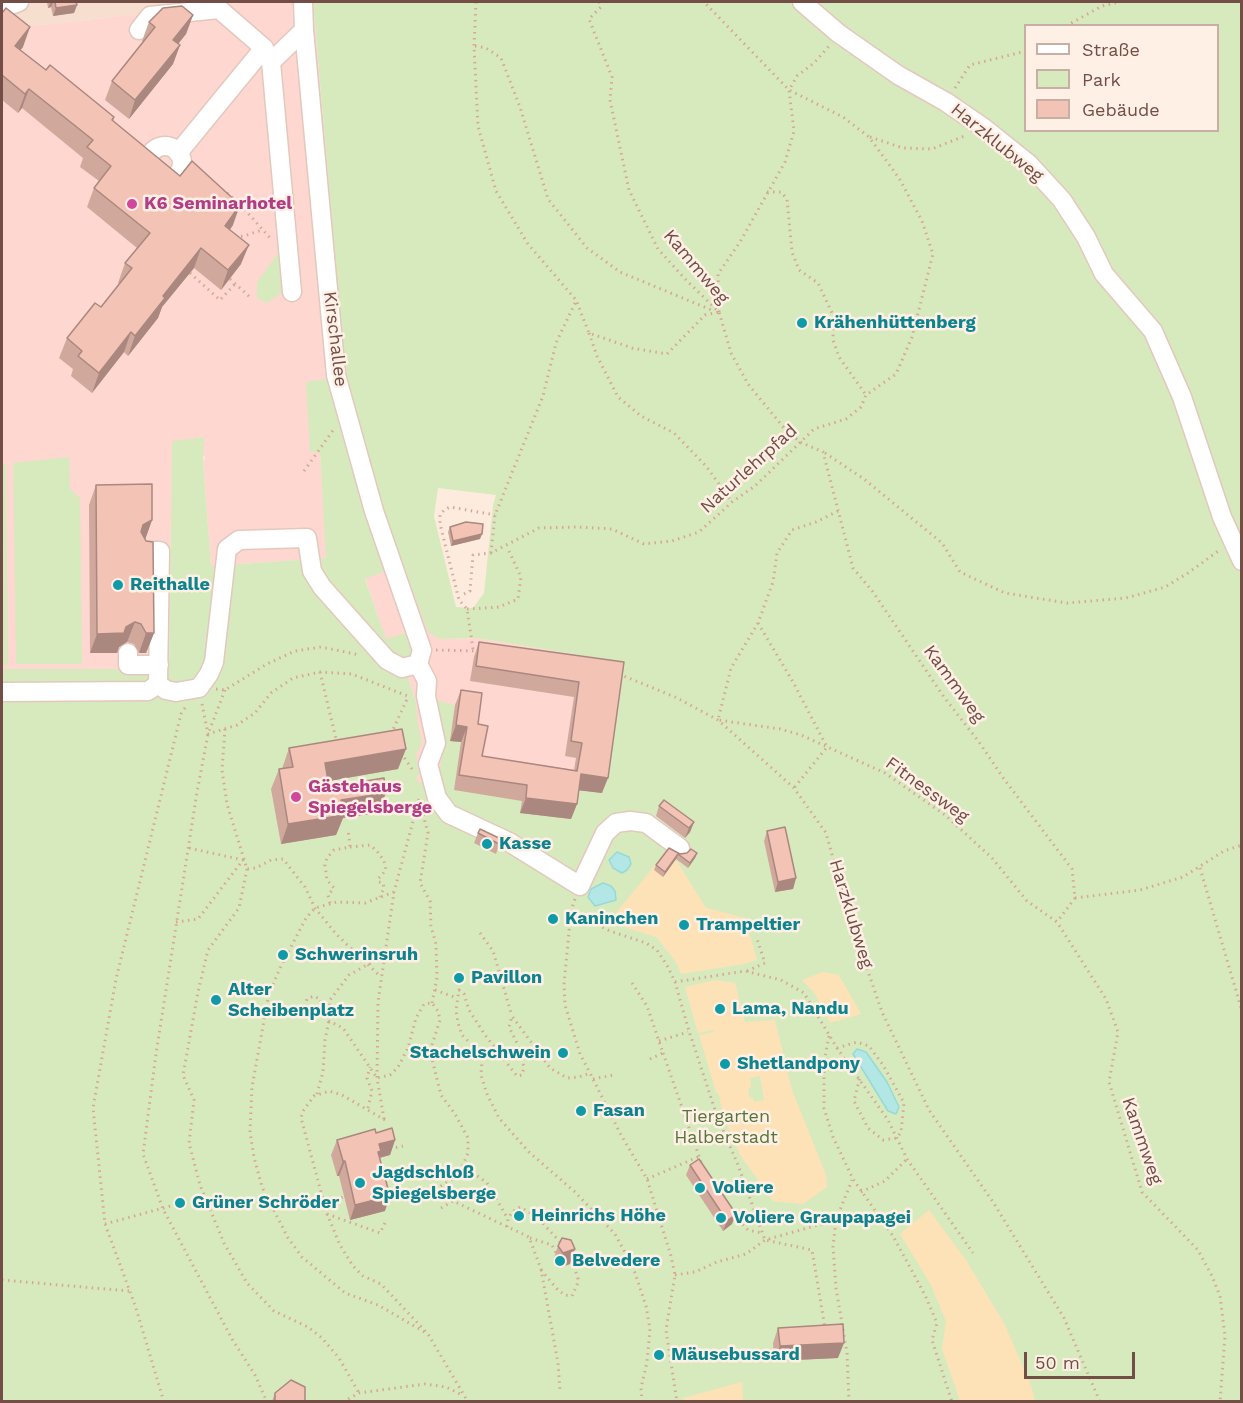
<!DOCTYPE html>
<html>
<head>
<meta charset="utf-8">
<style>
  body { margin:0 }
  #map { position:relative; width:1243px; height:1403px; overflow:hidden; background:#fdecde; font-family:"Work Sans",sans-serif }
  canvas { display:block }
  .frame { position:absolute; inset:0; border:3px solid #734e46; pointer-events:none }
  .legend { position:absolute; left:1024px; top:24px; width:195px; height:108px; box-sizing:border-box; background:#fff0e5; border:2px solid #c7afa5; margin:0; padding:8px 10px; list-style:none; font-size:18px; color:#734e46 }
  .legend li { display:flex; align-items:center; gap:12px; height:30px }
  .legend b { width:30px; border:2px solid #c7afa5 }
  .scale { position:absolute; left:1024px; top:1352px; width:111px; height:27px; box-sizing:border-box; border:3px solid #734e46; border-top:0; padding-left:8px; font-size:18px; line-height:21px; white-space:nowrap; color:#734e46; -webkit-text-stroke:4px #fff0e5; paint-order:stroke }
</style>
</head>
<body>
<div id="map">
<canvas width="1243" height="1403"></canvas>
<div class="frame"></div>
<ul class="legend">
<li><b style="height:8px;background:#fff"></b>Straße</li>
<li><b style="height:16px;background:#d7eabd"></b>Park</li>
<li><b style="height:16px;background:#f3c3b5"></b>Gebäude</li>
</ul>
<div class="scale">50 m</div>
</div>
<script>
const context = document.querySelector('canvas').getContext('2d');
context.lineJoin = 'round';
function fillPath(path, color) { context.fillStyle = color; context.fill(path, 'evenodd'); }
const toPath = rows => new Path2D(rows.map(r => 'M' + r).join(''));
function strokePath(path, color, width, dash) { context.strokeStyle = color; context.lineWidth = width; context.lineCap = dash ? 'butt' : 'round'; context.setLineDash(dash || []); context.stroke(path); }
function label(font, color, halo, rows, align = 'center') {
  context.font = font + ' "Work Sans",sans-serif'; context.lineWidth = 5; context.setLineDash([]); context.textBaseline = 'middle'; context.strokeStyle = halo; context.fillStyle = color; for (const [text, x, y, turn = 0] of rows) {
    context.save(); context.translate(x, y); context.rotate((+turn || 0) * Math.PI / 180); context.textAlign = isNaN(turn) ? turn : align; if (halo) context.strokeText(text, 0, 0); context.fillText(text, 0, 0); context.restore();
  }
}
fillPath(toPath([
  [2,2,247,2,42,25,2,25]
]), '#f7dfcf');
fillPath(toPath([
  [247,2,313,2,345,372,439,639,477,638,621,662,603,794,454,790,393,875,416,702,402,660,407,632,386,640,365,578,386,571,331,378,306,383,320,453,327,558,211,566,203,461,205,457,172,441,169,670,2,669,2,25,42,25]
]), '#fed7d1');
fillPath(toPath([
  [313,2,1241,2,1241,1401,2,1402,2,669,169,669,172,441,204,437,203,461,211,566,326,558,320,453,310,452,306,382,331,378,386,571,365,579,386,639,407,632,414,653,410,659,402,660,416,702,417,718,422,743,416,756,419,773,416,781,440,787,439,778,443,747,436,702,440,701,455,705,451,740,461,742,460,751,576,790,603,793,621,662,477,638,439,639,428,632,382,508,345,372],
  [1026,26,1218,26,1218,130,1026,130],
  [438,488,496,495,493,505,484,593,473,608,456,607,434,516],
  [278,253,282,255,285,290,267,303,257,298,257,282],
  [69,457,70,489,80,498,82,664,16,664,13,463],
  [6,464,8,665,2,665,2,465]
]), '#d7eabd');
fillPath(toPath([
  [665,853,678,863,706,908,745,918,757,960,744,964,681,974,676,962,656,937,624,927,616,913],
  [823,972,839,975,861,1014,830,1023,815,994,802,980],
  [716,980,735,983,745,1022,775,1020,792,1090,826,1175,827,1187,803,1204,773,1201,740,1155,723,1115,719,1095,716,1092,699,1035,714,1032,714,1030,698,1033,685,987],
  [760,1076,764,1100,754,1102,753,1098,750,1098,748,1089,751,1088,750,1078],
  [929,1210,966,1260,1004,1323,1031,1385,1035,1401,960,1401,942,1349,946,1321,931,1285,900,1234],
  [742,1382,743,1401,684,1401,683,1398]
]), '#fee2b7');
const water = toPath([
  [617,852,629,857,631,864,627,870,622,873,613,868,609,860,617,852],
  [603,883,611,886,615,891,616,900,595,906,588,897,591,889,603,883],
  [857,1049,866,1052,887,1082,899,1107,896,1114,888,1111,853,1054,857,1049]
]);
fillPath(water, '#b3e7e5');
strokePath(water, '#98d9d8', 1.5);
const minor = toPath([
  [303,2,304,30,336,375,374,511,422,650,418,664],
  [802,2,838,33,898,75,946,102,984,128,1029,164,1062,200,1086,237,1104,274,1153,331,1182,397,1222,517,1242,561],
  [2,5,14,4,19,2],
  [139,30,150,16,219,9,264,48],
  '148 163a17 17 0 1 1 34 0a17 17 0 1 1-34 0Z',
  [178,153,264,48,271,62],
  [292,292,271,62,304,30],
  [145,551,160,551,158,684],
  [128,653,128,665,159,665],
  [418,664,427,681,426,696,436,743,428,764,437,798,449,814,509,842,580,886,605,833,616,823,630,821,646,823,680,848],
  [158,684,166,690,176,692,199,688,209,674,214,662,227,549,239,540,307,538,312,571,322,587,387,660,402,668,418,664],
  [2,692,148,691,158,684]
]);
strokePath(minor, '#e3c8bd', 21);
strokePath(toPath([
  [476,2,474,46,478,126,496,191,528,244,576,300,589,333,632,348,667,354,705,315,719,312],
  [599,2,601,7,589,19,612,77,610,100,629,190,658,249,687,281,719,312,731,353,748,384,784,428,800,442,823,452,853,568,873,592,944,697,979,742,1004,779,1072,869,1075,898,1057,922],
  [1066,26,1102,6,1119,2],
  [475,46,486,48,501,58,520,107,548,199,587,248,620,272,714,311],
  [955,88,970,65,1026,51],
  [870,137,903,148,932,149,967,135],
  [767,192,781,192,787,199,792,252,799,270,818,283,833,315,833,340,839,357,866,395],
  [227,193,239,203,270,238],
  [235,237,244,236,262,230],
  [190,273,220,300,235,284],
  [230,279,251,298],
  [719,312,718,274,740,242,785,162,794,131,789,90,797,76,814,63,830,45],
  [589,333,597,356,618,397,641,416,674,433,706,466,732,502],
  [825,453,864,479,942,543,960,572,1005,593,1067,603,1126,598,1165,587,1188,573,1221,549],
  [304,471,334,429],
  [838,511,816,522,792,530,777,553,773,582,758,623,731,668,718,720,780,729,801,735,885,773,945,815,992,858,1027,901,1057,922,1106,999,1118,1032,1109,1082,1142,1192,1198,1250,1212,1276,1220,1296,1225,1336,1220,1402],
  [491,553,495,515,543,396,556,343,576,301],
  [464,594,470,591,473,555,491,553,539,528,577,527,612,529,644,544,672,541,699,532,732,502,755,486,814,429,846,419,861,407,866,395,896,374,912,337,933,254,922,221,899,178,869,137,843,117,789,90,704,2],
  [467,609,499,607,518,599,521,577,507,547],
  [758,623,793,682,827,747,794,788],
  [473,649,467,609,459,600,440,524,440,515,444,510,450,507,495,515],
  [436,650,480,651],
  [320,672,337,743],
  [619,674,675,697,718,720,794,788,826,833,851,922,882,1012,929,1110,993,1202,1064,1318,1100,1402],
  [216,689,225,690,267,664,295,651,321,647,360,655],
  [225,690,208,734,197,792,156,1054,143,1154,163,1209,232,1339,255,1375,267,1402],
  [202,704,208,734,237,725,255,713,271,693,293,678,320,672,352,674,410,697],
  [225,729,222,770,227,804,247,869,256,868,271,860,283,859,305,887,315,908,336,934,381,977],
  [391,734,408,697],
  [401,753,412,769],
  [420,803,428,833,420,883,430,901,431,926,436,944,437,978,432,1003],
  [350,847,370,845,377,851,384,861,386,870,378,879,379,882,383,883,384,888,380,897],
  [1200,868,1242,1011],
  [247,869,239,908,208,950,198,992,183,1075,194,1100,189,1143,200,1185,224,1243,247,1283,274,1311,308,1327,322,1338,339,1358,359,1393],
  [394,892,365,903,337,902,315,908,306,918,281,966,269,993,252,1087,250,1132,254,1157,262,1187,288,1238,302,1257,345,1293,378,1305,428,1334],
  [1075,898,1140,890,1183,877,1224,851,1242,845],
  [575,899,571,911,610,931,646,943,657,950,668,967,675,982,689,1031,717,1116,738,1165,765,1240,812,1250,825,1328],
  [330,903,328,895,334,888,327,880,325,865,327,858,334,850,350,847,348,829],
  [571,911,564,984,565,1005,580,1054,590,1073],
  [176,922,198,919,243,860,189,848],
  [480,933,493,951,512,1016],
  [747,971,765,963,756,936],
  [675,982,745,971,781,980,804,993,837,1048,888,1120,907,1159,973,1253],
  [632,983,647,1006,663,1053,650,1059],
  [435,990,457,998],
  [320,1008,321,1000,314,996,307,999,305,1005,308,1010,316,1013,320,1008,329,1021,343,1028,377,1078,390,1075,398,1067,408,1048,416,1018,424,1004,432,1003,438,1011,440,1020,430,1051,441,1095,455,1114,468,1138,468,1153,463,1165,452,1179,424,1197],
  [829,1036,824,1062,824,1108,833,1137,853,1179,893,1236,925,1295,937,1323,932,1340,952,1402],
  [659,1041,688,1032],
  [837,1048,857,1042,869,1046,883,1065,904,1103,901,1132,897,1138,883,1140,868,1128,854,1101,860,1077],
  [663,1053,701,1162],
  [593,1079,613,1075],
  [317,1094,323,1072,325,1040,329,1021,330,1000,349,975,383,956],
  [368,1108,372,1091,367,1078,370,1067],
  [717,1116,732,1114],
  [384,1119,377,1078,378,1002,394,892,419,799],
  [385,1120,342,1095,329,1091,314,1096,303,1111,301,1118,327,1214,340,1245,353,1266,363,1276,381,1284,428,1334,468,1402],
  [390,1149,403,1146],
  [463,1165,487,1183,508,1219],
  [647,1179,698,1157],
  [861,1192,885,1181,907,1159],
  [324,1203,344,1197],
  [441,1208,453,1201,529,1237,541,1269,558,1363,560,1390],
  [327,1214,380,1233,387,1219],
  [734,1216,748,1230,762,1233],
  [836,1220,852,1180],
  [105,1224,178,1204],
  [507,1227,508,1219,512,1212,520,1207,537,1217,562,1244],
  [530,1238,552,1245,557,1255],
  [541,1270,558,1290,565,1295,572,1296,577,1285,578,1279,571,1257],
  [675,1275,695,1272,717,1262,746,1254,765,1240,836,1220,833,1247,836,1288,847,1353,849,1402],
  [2,1280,129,1291],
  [164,1402,136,1308,105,1224,93,1108,116,979,181,714,187,705],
  [343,1402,359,1393,425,1384,446,1387,462,1395],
  [642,1402,641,1388,647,1362,650,1329,646,1306,633,1267,615,1234,575,1192,529,1152,499,1118,487,1094,481,1075,482,1060,473,1046,462,1035,458,1023,456,1010,459,990,464,994,469,1010,485,1035,517,1076,522,1075,524,1067,517,1043,509,1027,512,1016,550,1068,567,1078,579,1077,590,1073,621,1135,647,1179,671,1256,675,1275,666,1330,677,1402]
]), '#d8a698', 3, [1.5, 4.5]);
strokePath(minor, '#fff', 18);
fillPath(toPath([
  [47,2,76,2,77,5,74,13,53,16,51,7,48,8],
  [2,13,23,47,20,50,46,70,114,117,113,121,233,225,230,230,241,264,221,290,194,268,162,307,158,318,128,356,124,352,92,393,71,376,73,369,59,358,67,338,101,307,119,284,118,283,125,263,137,248,87,207,94,188,99,181,80,167,83,158,22,108,18,113,2,100],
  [193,15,186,34,178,44,180,45,173,64,129,119,105,100,112,81,143,42,142,41,149,22],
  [96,485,152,520,145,539,154,633,146,653,139,653,134,644,127,642,119,647,117,653,90,653,89,505],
  [450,527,480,539,451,546,448,532],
  [479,642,624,662,602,793,579,790,577,804,571,819,520,813,522,801,454,790,461,742,450,741,455,705,461,690,478,724,482,756,574,770,576,758,565,756,574,697,470,681,474,657],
  [289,748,398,769,328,781,329,787,378,813,343,818,336,835,281,844,271,789,279,769,282,769],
  [659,806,694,822,690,832,685,838,656,816],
  [767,831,796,878,793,889,775,892,764,841],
  [478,833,501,839,496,854,474,843],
  [697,853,695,858,688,868,676,859,663,877,654,870,656,865,680,854],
  [376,1133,395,1140,390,1155,380,1158,385,1211,350,1220,339,1176,337,1176,331,1155,337,1140],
  [690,1165,732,1224,723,1231,686,1175],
  [558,1246,575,1249,570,1264,558,1268,553,1261],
  [778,1328,838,1358,774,1361,773,1343],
  [275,1393,305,1401,272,1401]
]), '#d1a89c');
fillPath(toPath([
  [51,2,53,2,51,7,48,8],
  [77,5,74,13,53,16,56,8],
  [193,15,186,34,166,59,173,40],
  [30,27,23,47,8,65,15,46],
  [180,45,173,64,129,119,135,100],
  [29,89,22,108,18,113,25,94],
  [240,205,233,225,218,245,225,226],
  [249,245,241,264,221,290,228,270],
  [201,248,194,268,162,307,158,318,128,356,135,336,163,296],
  [131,332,124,352,92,393,99,373],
  [152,520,145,540,136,545,143,525],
  [482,534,480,539,451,546,453,541],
  [135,622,127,642,119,647,117,653,90,653,97,634,126,627],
  [146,633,154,633,146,653,139,653],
  [456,725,467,727,461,742,450,741],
  [406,749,398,769,318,783,325,763],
  [581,774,608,778,602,793,576,790],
  [386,793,378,813,343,818,336,835,281,844,288,824,341,800],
  [526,798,577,804,571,819,520,813],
  [694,822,690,832,685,838,689,828],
  [697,853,695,858,688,868,690,863],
  [678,854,676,859,663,877,665,872],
  [796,878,793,889,775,892,778,882],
  [395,1140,390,1155,378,1158,376,1166,379,1144],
  [343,1161,345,1161,339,1176,337,1176],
  [390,1196,385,1211,350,1220,355,1205],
  [736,1214,732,1224,723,1231,727,1221],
  [575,1249,570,1264,558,1268,563,1253],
  [844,1343,838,1358,774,1361,780,1346]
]), '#aa887f');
const building = toPath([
  [55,2,76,2,77,5,56,8,55,2],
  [182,6,193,15,173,40,180,45,135,100,112,81,155,27,149,22,163,8,182,6],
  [6,8,30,27,15,46,46,70,50,65,114,117,112,120,180,176,192,161,240,205,225,226,249,245,228,270,201,248,163,296,165,298,135,336,131,332,99,373,78,356,82,351,67,338,95,303,101,307,132,268,125,263,150,233,94,188,111,166,87,147,93,140,29,89,25,94,2,75,2,13,6,8],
  [152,484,152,520,143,525,141,532,146,541,153,542,154,633,146,633,141,624,135,622,126,627,124,633,97,634,96,485,152,484],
  [466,522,483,524,482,534,453,541,450,527,466,522],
  [479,642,624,662,608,778,581,774,577,804,526,798,527,785,459,775,467,727,456,725,461,690,482,693,478,724,488,726,482,756,577,771,582,743,571,741,579,682,476,666,479,642],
  [402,729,406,749,325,763,329,787,384,778,386,793,341,800,344,815,288,824,279,769,293,767,289,748,402,729],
  [664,800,694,822,689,828,659,806,664,800],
  [785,827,796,878,778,882,767,831,785,827],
  [480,829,501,839,499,844,478,833,480,829],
  [669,848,680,854,687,853,691,849,697,853,690,863,678,854,665,872,656,865,669,848],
  [392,1128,395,1140,379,1144,381,1151,378,1152,390,1196,355,1205,345,1161,343,1161,337,1140,375,1129,376,1133,392,1128],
  [699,1159,736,1214,727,1221,690,1165,699,1159],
  [562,1238,571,1240,575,1249,563,1253,558,1246,562,1238],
  [843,1324,844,1343,780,1346,778,1328,843,1324],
  [291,1380,305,1387,305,1401,275,1401,275,1393,291,1380]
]);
fillPath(building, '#f3c3b5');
strokePath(building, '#aa887f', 1.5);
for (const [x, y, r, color] of [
  [132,204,6,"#d1479c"],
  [802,323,6,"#0f9aa8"],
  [118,585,6,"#0f9aa8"],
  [296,797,6,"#d1479c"],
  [487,844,6,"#0f9aa8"],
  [553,919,6,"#0f9aa8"],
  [684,925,6,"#0f9aa8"],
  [283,955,6,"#0f9aa8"],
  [459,978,6,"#0f9aa8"],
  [216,1000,6,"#0f9aa8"],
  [720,1009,6,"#0f9aa8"],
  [563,1053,6,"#0f9aa8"],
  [725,1064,6,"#0f9aa8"],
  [581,1111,6,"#0f9aa8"],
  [360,1183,6,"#0f9aa8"],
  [700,1188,6,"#0f9aa8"],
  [180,1203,6,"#0f9aa8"],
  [519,1216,6,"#0f9aa8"],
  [721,1218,6,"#0f9aa8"],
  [560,1261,6,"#0f9aa8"],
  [659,1355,6,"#0f9aa8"]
]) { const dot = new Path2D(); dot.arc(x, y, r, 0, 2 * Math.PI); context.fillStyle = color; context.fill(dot); strokePath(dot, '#fff0e5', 2); }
label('18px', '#734e46', '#fff0e5', [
  ["Harzklubweg",997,143,39],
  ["Kammweg",696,267,50],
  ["Kirschallee",335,339,83],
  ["Naturlehrpfad",749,469,-42],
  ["Kammweg",954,684,54],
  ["Fitnessweg",927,790,36],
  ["Harzklubweg",851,914,73],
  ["Kammweg",1142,1141,71]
]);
label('bold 18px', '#b23c85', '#fff0e5', [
  ["K6 Seminarhotel",144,204],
  ["Gästehaus",308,787],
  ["Spiegelsberge",308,808]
], 'left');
label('bold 18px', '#0d838f', '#fff0e5', [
  ["Krähenhüttenberg",814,323],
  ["Reithalle",130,585],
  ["Kasse",499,844],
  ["Kaninchen",565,919],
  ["Trampeltier",696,925],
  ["Schwerinsruh",295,955],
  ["Pavillon",471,978],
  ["Alter",228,990],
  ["Scheibenplatz",228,1011],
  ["Lama, Nandu",732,1009],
  ["Stachelschwein",551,1053,"right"],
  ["Shetlandpony",737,1064],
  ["Fasan",593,1111],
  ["Jagdschloß",372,1173],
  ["Spiegelsberge",372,1194],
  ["Voliere",712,1188],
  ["Grüner Schröder",192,1203],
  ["Heinrichs Höhe",531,1216],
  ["Voliere Graupapagei",733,1218],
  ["Belvedere",572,1261],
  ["Mäusebussard",671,1355]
], 'left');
label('18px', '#56743b', '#fff0e5', [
  ["Tiergarten",726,1117],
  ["Halberstadt",726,1138]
]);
</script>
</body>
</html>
